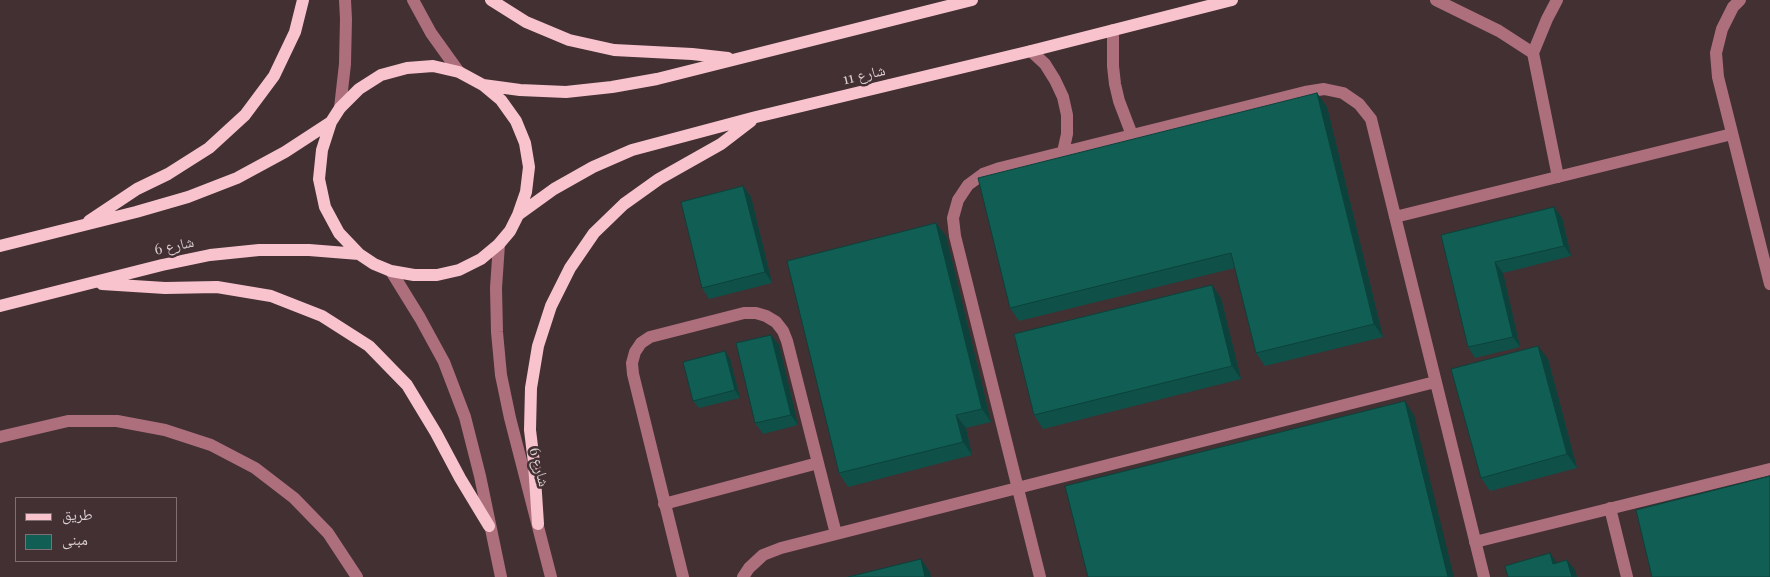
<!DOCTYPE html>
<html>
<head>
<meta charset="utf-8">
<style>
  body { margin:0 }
  #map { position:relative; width:1770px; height:577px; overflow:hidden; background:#423033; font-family:"Playfair Display","Noto Naskh Arabic",serif }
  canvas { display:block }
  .legend { position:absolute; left:15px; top:497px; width:162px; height:65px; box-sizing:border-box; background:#423033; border:1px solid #7f6f72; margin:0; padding:6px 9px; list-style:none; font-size:15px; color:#daced0 }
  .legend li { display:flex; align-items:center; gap:10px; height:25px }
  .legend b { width:25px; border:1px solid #7f6f72 }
</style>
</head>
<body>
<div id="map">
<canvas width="1770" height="577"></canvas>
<ul class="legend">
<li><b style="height:6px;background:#f8c3cd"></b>طريق</li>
<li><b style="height:14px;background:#115e54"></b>مبنى</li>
</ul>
</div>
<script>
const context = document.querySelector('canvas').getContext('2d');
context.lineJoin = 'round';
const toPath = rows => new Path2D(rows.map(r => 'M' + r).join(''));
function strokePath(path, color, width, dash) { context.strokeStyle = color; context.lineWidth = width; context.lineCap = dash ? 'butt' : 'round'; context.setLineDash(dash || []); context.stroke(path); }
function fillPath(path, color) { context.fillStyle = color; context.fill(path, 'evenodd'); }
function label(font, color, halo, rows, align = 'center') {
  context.font = font + ' "Playfair Display","Noto Naskh Arabic",serif'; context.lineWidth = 5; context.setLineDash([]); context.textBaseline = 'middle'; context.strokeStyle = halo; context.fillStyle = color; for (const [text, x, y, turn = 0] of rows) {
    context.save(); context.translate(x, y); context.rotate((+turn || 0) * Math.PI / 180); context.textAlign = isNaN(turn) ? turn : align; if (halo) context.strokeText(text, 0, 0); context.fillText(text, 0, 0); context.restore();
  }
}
strokePath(toPath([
  [413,0,431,33,459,72],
  [1436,0,1499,31,1533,53],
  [1557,0,1547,19,1533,53,1558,177],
  [1740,0,1733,7,1722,29,1716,53,1718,77,1770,284],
  [1113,30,1113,66,1115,84,1119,101,1132,135],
  [1031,51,1045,64,1055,80,1063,97,1067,115,1067,134,1063,152],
  [340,108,345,64,346,19,345,0],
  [1395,217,1732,134],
  [499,244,496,288,497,332,501,375,510,418,551,577],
  [391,271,420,318,444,362,465,417,480,476,501,577],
  [0,437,68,421,117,421,165,430,211,445,255,468,294,498,328,533,357,577],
  [664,504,818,463],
  [1610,508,1627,577],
  [1475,542,1770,469],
  [683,577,633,374,632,363,635,352,641,343,650,337,744,313,756,313,766,316,776,322,783,331,787,341,836,534],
  [743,577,749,568,763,555,781,548,1435,382],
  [1040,577,955,236,953,218,958,200,968,185,983,174,1000,168,1305,92,1324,89,1343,93,1359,104,1371,119,1484,577]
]), '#ae6f7d', 12);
strokePath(toPath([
  [491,0,526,22,569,40,614,50,692,54,728,58],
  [483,85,520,90,566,92,612,87,657,79,972,0],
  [518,215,554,189,593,167,632,150,756,117,1031,51,1232,0],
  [89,221,137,189,168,174,209,148,245,115,274,76,295,32,303,0],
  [0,246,136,212,188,197,237,178,285,152,331,122],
  [102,284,165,288,217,287,271,296,322,316,369,346,407,385,436,433,460,478,489,526],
  [0,306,162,265,210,255,259,250,309,250,359,254,374,264,391,271,414,275,437,275,459,270,481,259,499,244,510,231,518,215,526,192,529,167,525,143,516,121,501,100,483,85,459,72,433,66,407,68,381,75,359,89,340,108,331,122,322,150,319,179,325,207,339,233,359,254],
  [538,524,534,463,530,430,531,388,538,346,551,306,570,268,594,233,624,204,659,179,721,144,751,121]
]), '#f8c3cd', 12);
fillPath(toPath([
  [1317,93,1327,107,1383,337,1265,366,1256,353,1235,268,1019,321,1010,308],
  [743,186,751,197,772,283,709,299,702,288],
  [1554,207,1562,218,1571,256,1503,273,1520,347,1475,358,1468,347,1441,235],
  [936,223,946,236,991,422,966,428,972,455,848,487,839,473],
  [1221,298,1241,379,1043,429,1034,415],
  [771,335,779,345,798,425,763,434,755,423],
  [730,359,740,398,699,408,693,401],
  [1548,359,1577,468,1490,491,1481,478]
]), '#0f5148');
fillPath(toPath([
  [1317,93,1327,107,1383,337,1374,324],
  [743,186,751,197,772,283,765,272],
  [1554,207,1562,218,1571,256,1564,246],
  [936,223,946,236,991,422,982,409],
  [1495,262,1503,273,1520,347,1513,337],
  [1212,285,1221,298,1241,379,1232,366],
  [771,335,779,345,798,425,791,415],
  [1538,346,1548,359,1577,468,1567,454],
  [725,351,730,359,740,398,735,390],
  [1405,401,1414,415,1454,577,1448,577],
  [956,415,966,428,972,455,963,442],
  [1550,553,1558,564,1553,564],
  [921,559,930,572,931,577,925,577],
  [1567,560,1575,570,1577,577,1572,577]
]), '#0c423b');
const building = toPath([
  [1317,93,1374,324,1256,353,1231,253,1010,308,978,178,1317,93],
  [743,186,765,272,702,288,681,202,743,186],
  [1554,207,1564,246,1495,262,1513,337,1468,347,1441,235,1554,207],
  [936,223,982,409,956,415,963,442,839,473,787,261,936,223],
  [1212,285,1232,366,1034,415,1014,334,1212,285],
  [771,335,791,415,755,423,736,343,771,335],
  [1538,346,1567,454,1481,478,1451,369,1538,346],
  [725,351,735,390,693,401,683,362,725,351],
  [1405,401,1448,577,1088,577,1065,486,1405,401],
  [1770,476,1770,577,1652,577,1636,510,1770,476],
  [1550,553,1553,564,1567,560,1572,577,1508,577,1505,566,1550,553],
  [921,559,925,577,848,577,921,559]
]);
fillPath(building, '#115e54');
strokePath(building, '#0c423b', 1);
label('15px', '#daced0', '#423033', [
  ["شارع 11",864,75,-13],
  ["شارع 6",174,246,-12],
  ["شارع 6",539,467,75]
]);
</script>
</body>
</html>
